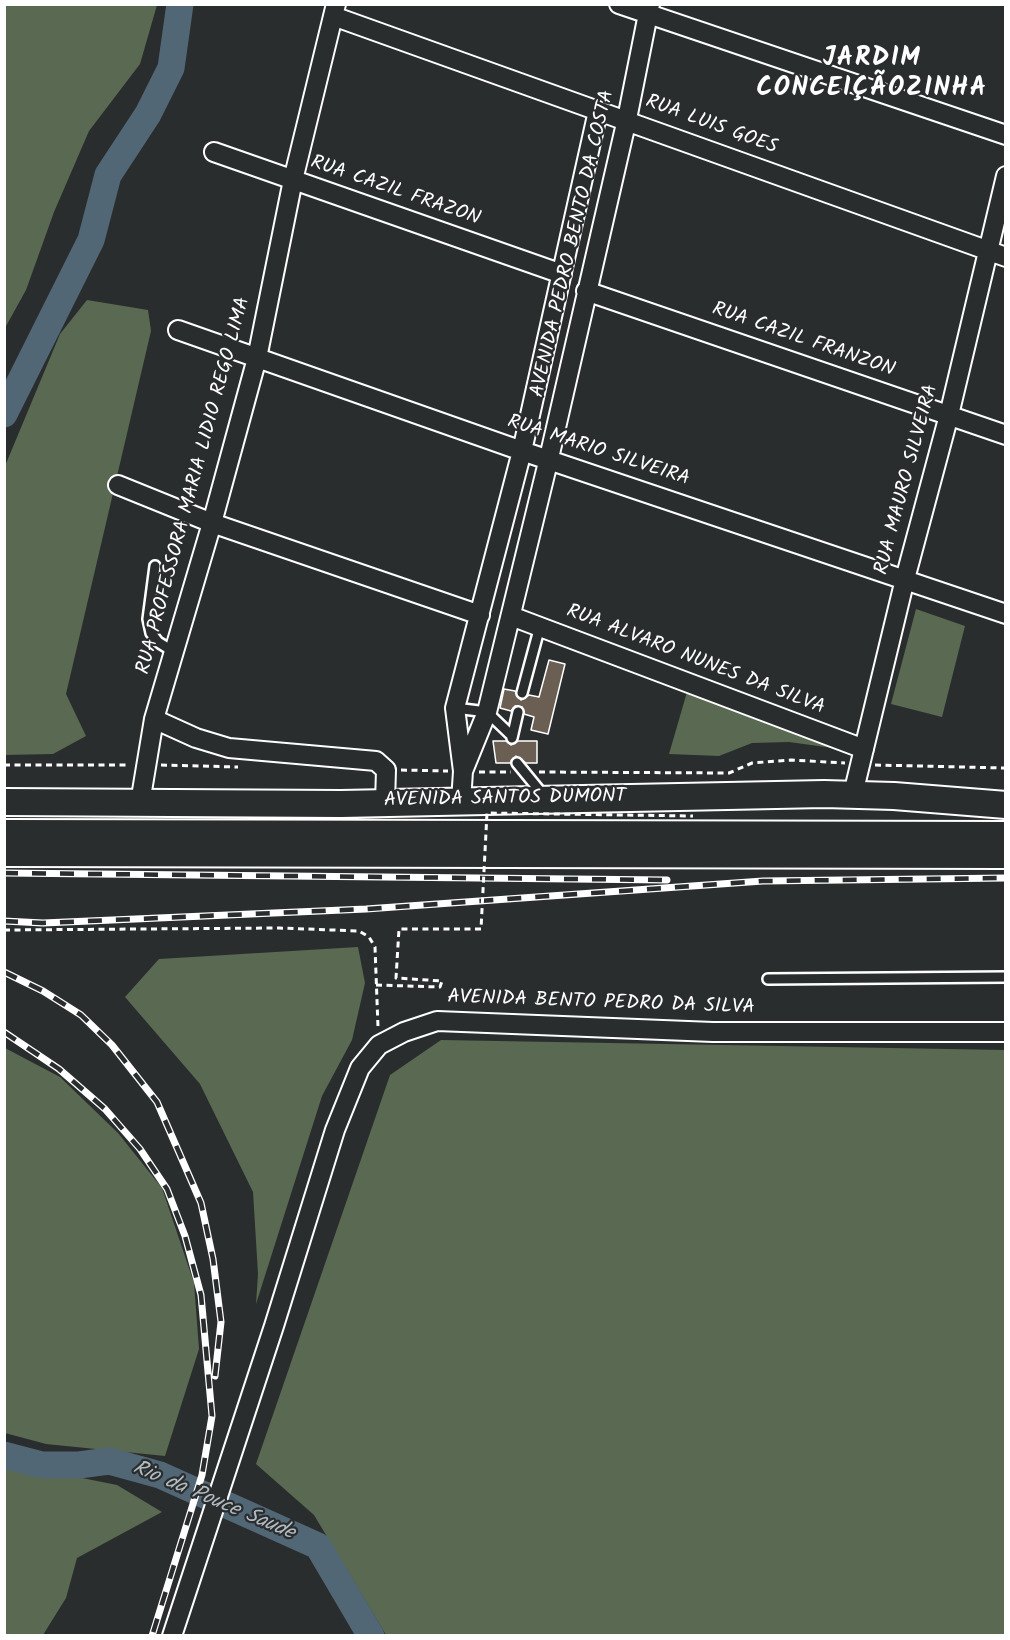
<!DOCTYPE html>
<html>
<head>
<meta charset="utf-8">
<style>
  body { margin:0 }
  #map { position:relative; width:1010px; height:1640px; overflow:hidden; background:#2a2d2e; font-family:Kalam,sans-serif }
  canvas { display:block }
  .frame { position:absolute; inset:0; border:6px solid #fff; pointer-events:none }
</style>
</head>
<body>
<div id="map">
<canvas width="1010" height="1640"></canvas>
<div class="frame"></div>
</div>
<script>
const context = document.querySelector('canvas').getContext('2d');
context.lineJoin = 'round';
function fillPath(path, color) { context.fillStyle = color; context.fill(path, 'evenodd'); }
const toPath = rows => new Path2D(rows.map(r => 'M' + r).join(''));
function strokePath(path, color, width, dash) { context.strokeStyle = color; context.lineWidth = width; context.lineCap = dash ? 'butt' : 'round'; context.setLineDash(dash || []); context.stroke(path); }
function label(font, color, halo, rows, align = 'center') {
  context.font = font + ' Kalam,sans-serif'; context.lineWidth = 4.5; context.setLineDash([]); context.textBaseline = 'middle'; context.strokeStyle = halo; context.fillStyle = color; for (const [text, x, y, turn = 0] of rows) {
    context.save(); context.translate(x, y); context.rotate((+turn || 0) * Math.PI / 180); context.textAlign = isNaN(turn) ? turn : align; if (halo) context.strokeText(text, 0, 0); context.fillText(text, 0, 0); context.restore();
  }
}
fillPath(toPath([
  [5,4,157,5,140,64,89,131,54,212,26,290,5,328],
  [87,300,148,310,151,331,66,694,86,736,53,754,5,755,5,466,60,334],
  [916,609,965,626,942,717,891,704],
  [687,692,840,744,840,749,789,742,752,743,719,756,669,754],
  [358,947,365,983,352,1040,322,1096,256,1304,258,1274,253,1192,200,1084,125,997,159,959],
  [441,1040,1005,1050,1005,1635,386,1635,314,1515,256,1464,390,1075],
  [5,1048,60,1077,118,1133,162,1188,194,1283,199,1349,165,1456,46,1444,5,1433],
  [5,1468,72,1476,117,1485,162,1512,77,1558,66,1598,43,1635,5,1635]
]), '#5a6951');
strokePath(toPath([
  [179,4,180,6]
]), '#97a4ac', 4.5);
strokePath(toPath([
  [4,414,91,240,108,175,148,114,171,68,180,4],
  [4,1455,42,1465,79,1465,109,1461,160,1475,318,1546,371,1636]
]), '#526775', 27);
const building = toPath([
  [549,660,565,664,548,734,531,730,534,717,524,714,522,707,515,706,511,711,500,708,504,689,515,691,521,700,529,695,539,697,549,660],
  [493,741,506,741,511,745,518,741,537,741,537,763,526,763,516,756,510,763,496,763,493,741]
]);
fillPath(building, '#6b5e52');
strokePath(building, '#fff', 1.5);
const lane = toPath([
  [155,566,148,619,151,633,158,642,174,652],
  [522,693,540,626],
  [455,708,487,712,512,736],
  [512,738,518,712],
  [517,763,544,796],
  [768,979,1006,977]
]);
const street = toPath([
  [619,4,1006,135],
  [333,16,1006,257],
  [214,152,562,274],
  [586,291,1006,435],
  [178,330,522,451,1006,614],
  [118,485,212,523,480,615],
  [511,616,864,749],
  [154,719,196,738,229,748,376,761,386,770,385,802],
  [463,771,487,712,549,458,627,119,650,4],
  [853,794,905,579,949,415,1006,176],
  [461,802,463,771,455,708,522,451,598,111],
  [140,803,154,719,212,523,257,358,293,180,336,4],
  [172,1636,274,1326,335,1130,360,1068,379,1045,404,1032,437,1021,713,1032,1006,1032]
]);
const secondary = toPath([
  [4,802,341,804,824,794,894,796,1006,805],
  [4,833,1006,835],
  [4,853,1006,855]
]);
strokePath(lane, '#fff', 14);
strokePath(street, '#fff', 22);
strokePath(secondary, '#fff', 30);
strokePath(toPath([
  [4,765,130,765],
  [161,765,238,767],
  [875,765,1006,768],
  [401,770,448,771],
  [479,772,511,772],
  [539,772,729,773,752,763,791,760,845,763],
  [4,930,279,928,359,931,369,937,375,947,378,1027]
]), '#fff', 3, [6, 4.5]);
strokePath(lane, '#2a2d2e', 9);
strokePath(street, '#2a2d2e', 18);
strokePath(secondary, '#2a2d2e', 26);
const rail = toPath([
  [4,873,667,880],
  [4,921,43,923,366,909,763,881,1006,878],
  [4,972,43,991,81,1015,112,1045,157,1102,201,1203,213,1259,221,1322,215,1376],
  [4,1032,59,1069,105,1109,140,1149,167,1189,185,1236,201,1295,212,1416,202,1475,152,1636]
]);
strokePath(rail, '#fff', 7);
strokePath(rail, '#2a2d2e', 4.5, [14]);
strokePath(toPath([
  [376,985,440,987,442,981,396,978,399,929,481,929,487,813,693,816]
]), '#fff', 3, [6, 4.5]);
label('20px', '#fff', '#2a2d2e', [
  ["RUA LUIS GOES",711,126,20],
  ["RUA CAZIL FRAZON",395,192,19],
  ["AVENIDA PEDRO BENTO DA COSTA",574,244,-77],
  ["RUA CAZIL FRANZON",803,341,19],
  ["RUA MARIO SILVEIRA",598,452,18],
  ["RUA MAURO SILVEIRA",908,480,-75],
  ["RUA PROFESSORA MARIA LIDIO REGO LIMA",195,486,-75],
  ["RUA ALVARO NUNES DA SILVA",695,661,21],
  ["AVENIDA SANTOS DUMONT",505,800,-1],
  ["AVENIDA BENTO PEDRO DA SILVA",601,1004,2]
]);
label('italic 21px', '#b1bbc1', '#2a2d2e', [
  ["Rio da Pouce Saude",213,1502,23]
]);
context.letterSpacing = '1.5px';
label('bold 26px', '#fff', '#2a2d2e', [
  ["JARDIM",872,61],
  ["CONCEIÇÃOZINHA",872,91]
]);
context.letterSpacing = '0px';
</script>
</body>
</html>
